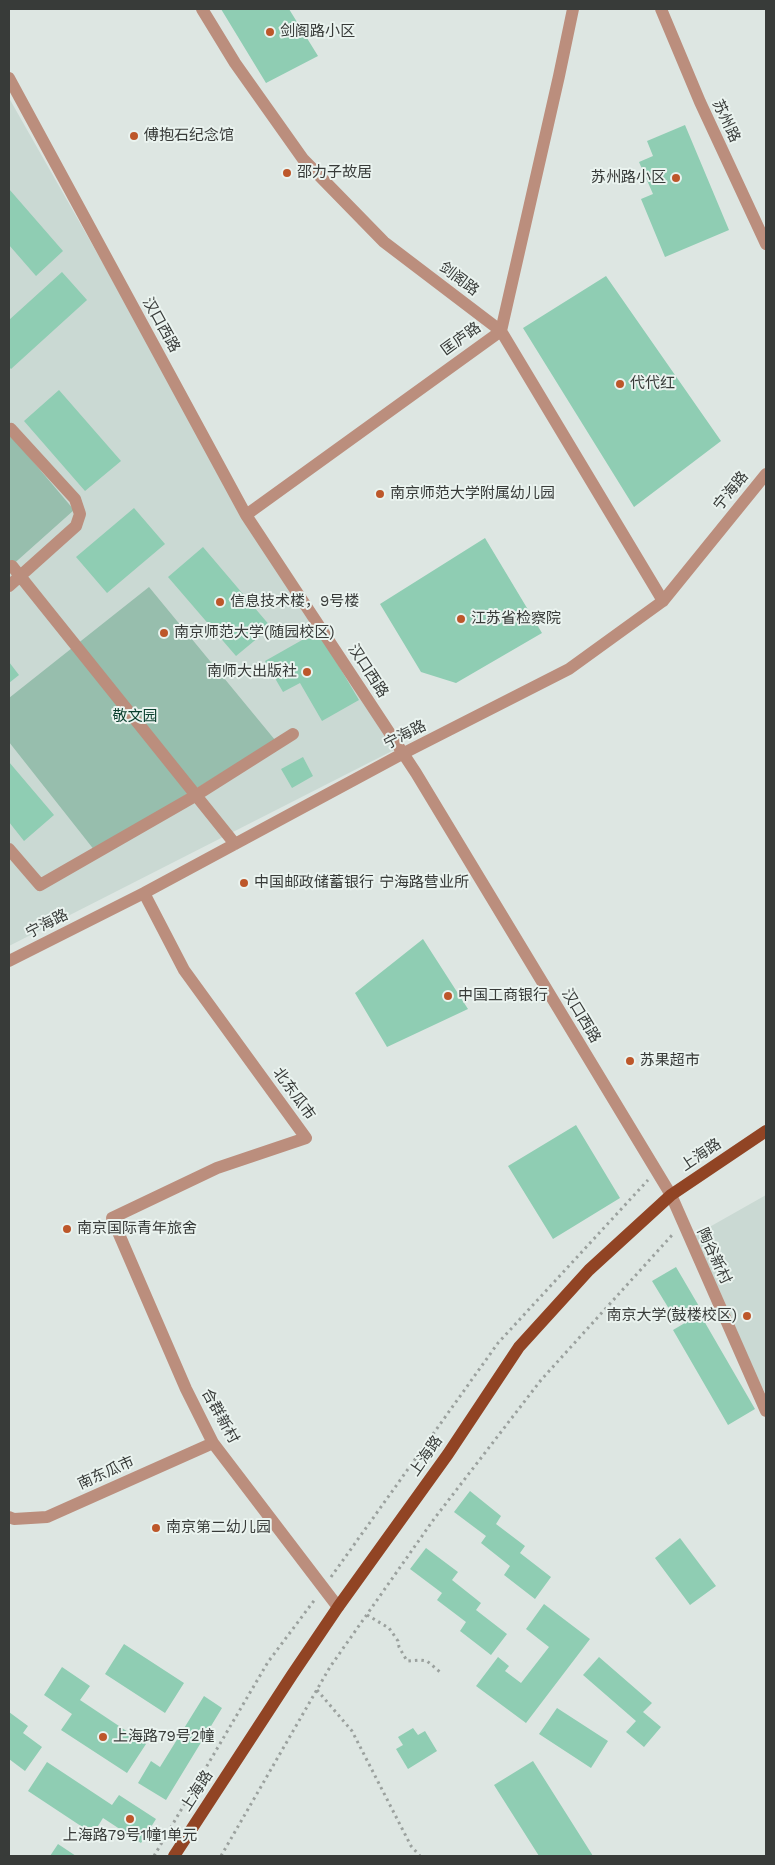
<!DOCTYPE html>
<html>
<head>
<meta charset="utf-8">
<style>
  body { margin:0 }
  #map { position:relative; width:775px; height:1865px; overflow:hidden; background:#dde6e2; font-family:"Work Sans",sans-serif }
  canvas { display:block }
  .frame { position:absolute; inset:0; border:10px solid #383b39; pointer-events:none }
</style>
</head>
<body>
<div id="map">
<canvas width="775" height="1865"></canvas>
<div class="frame"></div>
</div>
<script>
const context = document.querySelector('canvas').getContext('2d');
context.lineJoin = 'round';
function fillPath(path, color) { context.fillStyle = color; context.fill(path, 'evenodd'); }
const toPath = rows => new Path2D(rows.map(r => 'M' + r).join(''));
function strokePath(path, color, width, dash) { context.strokeStyle = color; context.lineWidth = width; context.lineCap = dash ? 'butt' : 'round'; context.setLineDash(dash || []); context.stroke(path); }
function label(font, color, halo, rows, align = 'center') {
  context.font = font + ' "Work Sans","Noto Sans SC",sans-serif'; context.lineWidth = 4; context.setLineDash([]); context.textBaseline = 'middle'; context.strokeStyle = halo; context.fillStyle = color; for (const [text, x, y, turn = 0] of rows) {
    context.save(); context.translate(x, y); context.rotate((+turn || 0) * Math.PI / 180); context.textAlign = isNaN(turn) ? turn : align; if (halo) context.strokeText(text, 0, 0); context.fillText(text, 0, 0); context.restore();
  }
}
fillPath(toPath([
  [9,98,246,515,394,750,9,946],
  [766,1195,766,1395,690,1238]
]), '#cad9d3');
fillPath(toPath([
  [9,433,74,510,9,568],
  [149,587,275,740,95,851,9,742,9,698]
]), '#97bead');
fillPath(toPath([
  [221,9,289,9,318,56,266,83],
  [685,125,729,230,665,257,641,199,653,194,639,162,653,156,647,141],
  [9,189,63,251,36,276,9,245],
  [62,272,87,300,11,369,9,367,9,320],
  [606,276,721,441,634,507,523,328],
  [59,390,121,461,85,491,24,421],
  [134,508,165,544,107,593,76,557],
  [485,538,542,633,456,683,421,672,380,604],
  [203,547,271,627,236,656,168,577],
  [318,631,359,700,322,721,300,683,283,692,265,661],
  [9,662,19,675,9,683],
  [303,757,313,776,292,788,281,769],
  [9,762,54,815,24,841,9,822],
  [423,939,468,1009,387,1047,355,993],
  [576,1125,620,1198,553,1239,508,1166],
  [676,1267,700,1308,677,1322,652,1281],
  [700,1314,755,1409,728,1425,673,1330],
  [470,1491,501,1516,496,1524,525,1546,520,1553,551,1577,535,1599,504,1575,510,1566,481,1543,486,1536,454,1512],
  [680,1538,716,1586,690,1605,655,1558],
  [426,1548,458,1572,452,1580,481,1603,476,1610,507,1634,491,1655,460,1631,466,1622,437,1600,442,1593,410,1569],
  [544,1604,590,1639,526,1723,476,1686,498,1657,509,1666,505,1671,521,1683,549,1647,526,1629],
  [124,1644,184,1683,165,1713,105,1674],
  [599,1657,652,1703,643,1712,661,1727,644,1747,626,1732,636,1721,583,1675],
  [62,1667,90,1686,80,1700,146,1744,127,1773,61,1730,72,1714,44,1695],
  [204,1696,222,1708,166,1800,138,1783,151,1761,160,1767],
  [557,1708,608,1741,591,1768,539,1734],
  [9,1712,28,1726,23,1733,42,1747,25,1771,9,1759],
  [413,1728,418,1735,425,1731,437,1751,408,1769,396,1749,403,1745,398,1737],
  [533,1761,593,1856,539,1856,494,1785],
  [47,1762,112,1805,119,1795,156,1819,141,1843,103,1818,93,1834,28,1791],
  [58,1844,76,1856,50,1856]
]), '#8fcdb3');
strokePath(toPath([
  [331,1577,498,1343,648,1180],
  [367,1615,389,1628,398,1641,399,1647,407,1661,420,1660,427,1661,440,1672],
  [317,1690,352,1731,411,1846,420,1856],
  [154,1856,268,1662,316,1598],
  [221,1856,330,1667,434,1519,541,1380,673,1234]
]), '#9ba19e', 3, [2.5, 4]);
strokePath(toPath([
  [202,9,235,63,303,159,384,242,501,331,663,601],
  [661,9,700,102,766,244],
  [9,78,246,515,416,773,671,1195,766,1411],
  [9,430,11,429,75,499,80,514,76,526,9,586],
  [246,515,501,331,559,76,573,9],
  [12,566,235,844],
  [9,849,40,885,195,796,293,734],
  [144,893,184,970,306,1138,217,1168,112,1218,186,1389,213,1443,338,1607],
  [9,961,144,893,402,754,569,669,663,601,766,474],
  [9,1517,14,1519,47,1517,213,1443]
]), '#bb8e7d', 12);
strokePath(toPath([
  [174,1856,292,1675,338,1607,448,1454,519,1347,589,1270,671,1195,766,1131]
]), '#914424', 12);
for (const [x, y, r, color] of [
  [270,32,5,"#bd572a"],
  [134,136,5,"#bd572a"],
  [287,173,5,"#bd572a"],
  [676,178,5,"#bd572a"],
  [620,384,5,"#bd572a"],
  [380,494,5,"#bd572a"],
  [220,602,5,"#bd572a"],
  [461,619,5,"#bd572a"],
  [164,633,5,"#bd572a"],
  [307,672,5,"#bd572a"],
  [244,883,5,"#bd572a"],
  [448,996,5,"#bd572a"],
  [630,1061,5,"#bd572a"],
  [67,1229,5,"#bd572a"],
  [747,1316,5,"#bd572a"],
  [156,1528,5,"#bd572a"],
  [103,1737,5,"#bd572a"],
  [130,1819,5,"#bd572a"]
]) { const dot = new Path2D(); dot.arc(x, y, r, 0, 2 * Math.PI); context.fillStyle = color; context.fill(dot); strokePath(dot, '#eaf3ef', 2); }
label('15px', '#383b39', '#eaf3ef', [
  ["剑阁路小区",280,32],
  ["傅抱石纪念馆",144,136],
  ["邵力子故居",297,173],
  ["苏州路小区",666,178,"right"],
  ["代代红",630,384],
  ["南京师范大学附属幼儿园",390,494],
  ["信息技术楼，9号楼",230,602],
  ["江苏省检察院",471,619],
  ["南京师范大学(随园校区)",174,633],
  ["南师大出版社",297,672,"right"],
  ["中国邮政储蓄银行 宁海路营业所",254,883],
  ["中国工商银行",458,996],
  ["苏果超市",640,1061],
  ["南京国际青年旅舍",77,1229],
  ["南京大学(鼓楼校区)",737,1316,"right"],
  ["南京第二幼儿园",166,1528],
  ["上海路79号2幢",113,1737],
  ["上海路79号1幢1单元",130,1836,"center"]
], 'left');
label('15px', '#383b39', '#eaf3ef', [
  ["苏州路",726,121,65],
  ["剑阁路",459,279,37],
  ["汉口西路",161,325,61],
  ["匡庐路",461,339,-36],
  ["宁海路",731,491,-51],
  ["汉口西路",368,671,57],
  ["宁海路",405,735,-27],
  ["宁海路",47,924,-27],
  ["汉口西路",581,1016,59],
  ["北东瓜市",294,1094,54],
  ["上海路",701,1155,-34],
  ["陶谷新村",714,1256,65],
  ["合群新村",220,1416,61],
  ["上海路",426,1456,-55],
  ["南东瓜市",106,1473,-24],
  ["上海路",197,1791,-57]
]);
label('15px', '#0a3f2e', '#eaf3ef', [
  ["敬文园",135,717]
]);
</script>
</body>
</html>
